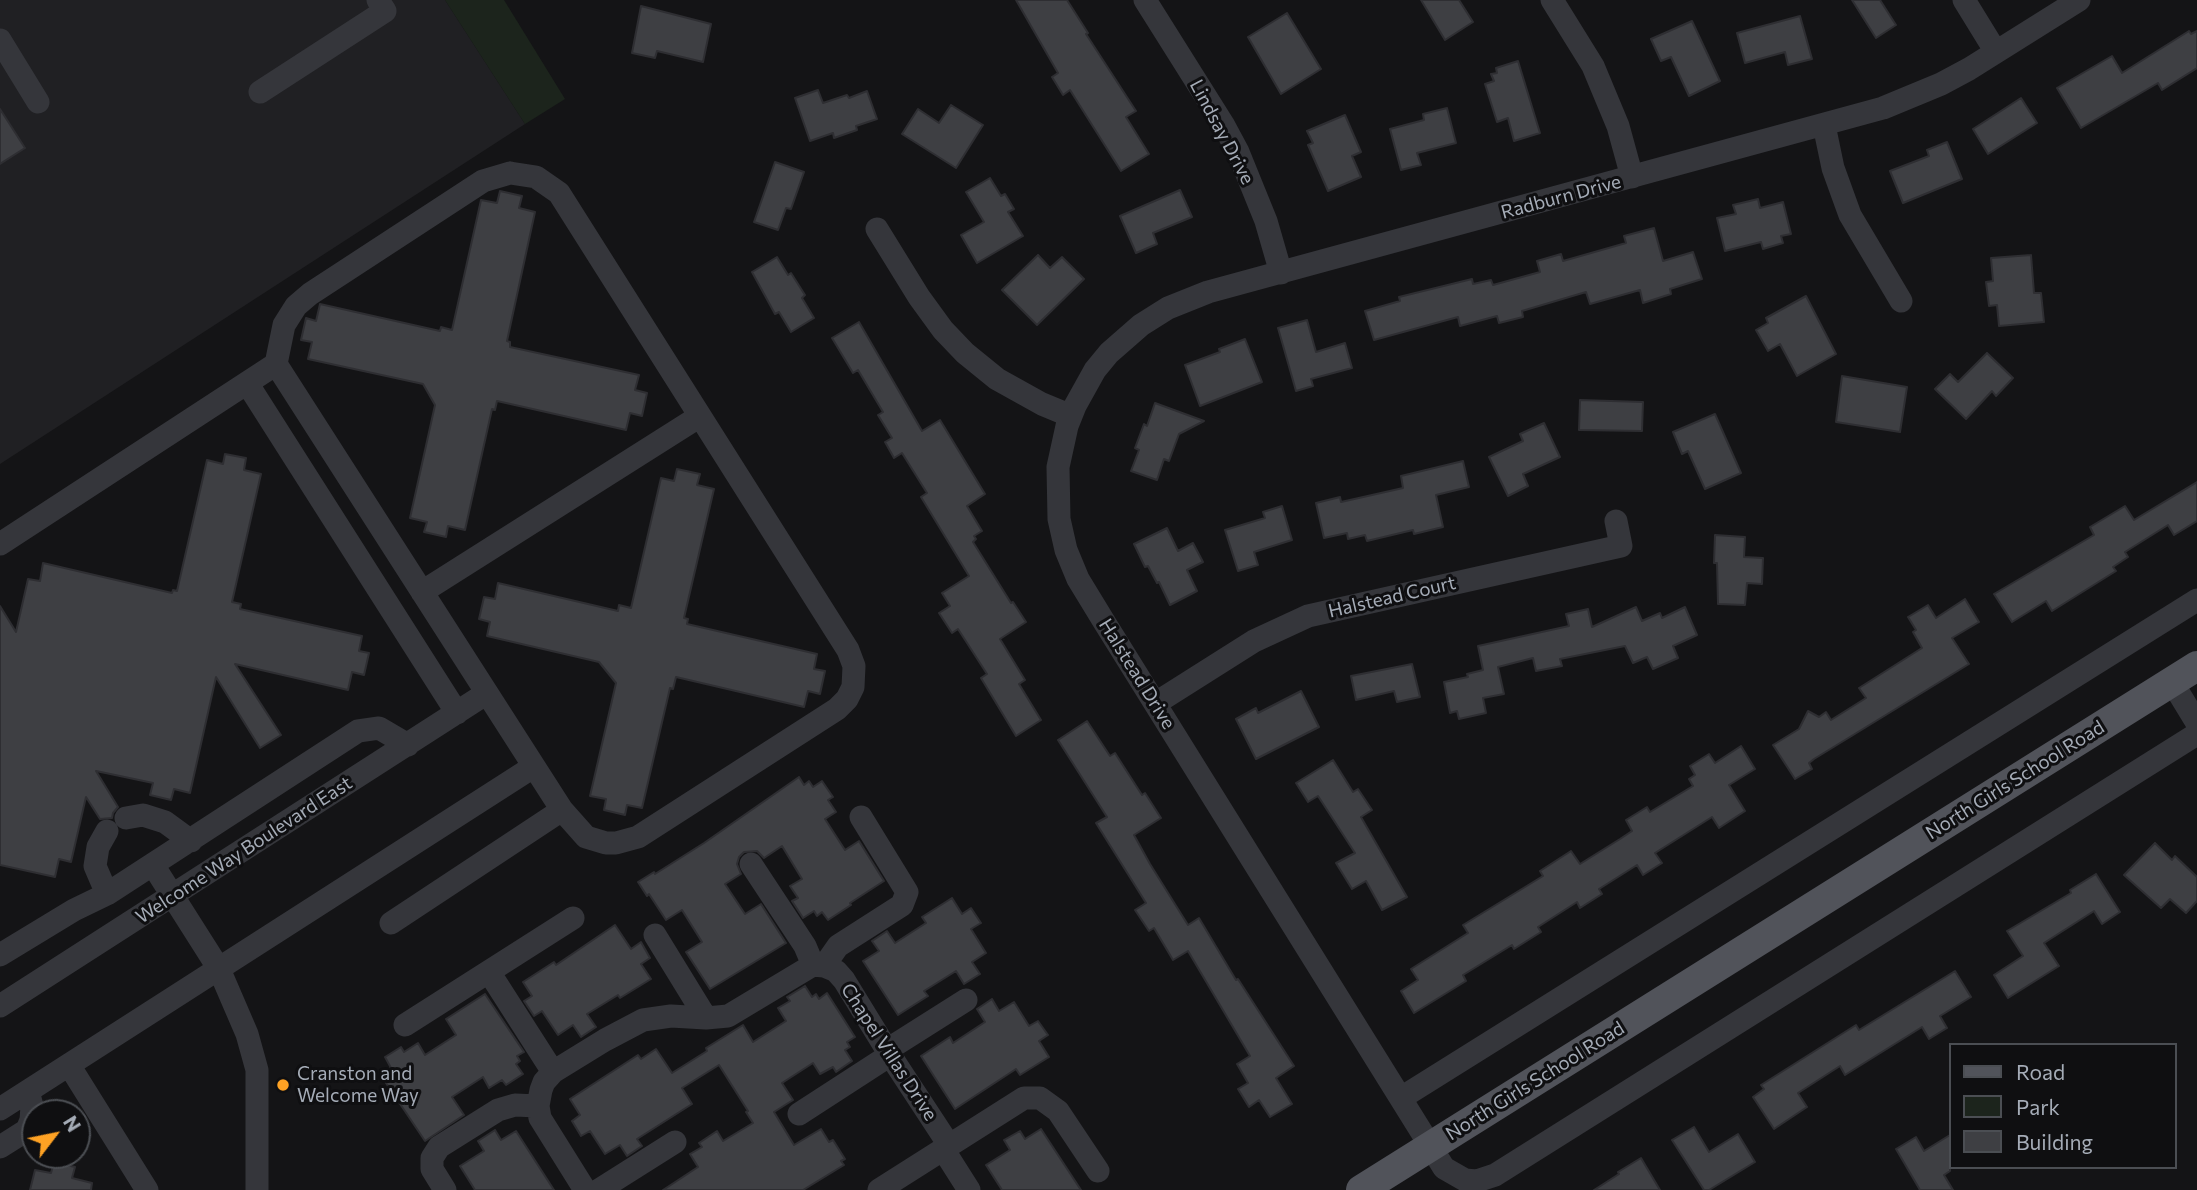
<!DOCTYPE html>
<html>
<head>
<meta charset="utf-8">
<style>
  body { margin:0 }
  #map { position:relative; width:2197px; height:1190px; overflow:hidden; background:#141416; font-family:Commissioner,sans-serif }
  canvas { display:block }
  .legend { position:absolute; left:1949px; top:1043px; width:228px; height:126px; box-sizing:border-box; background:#0f0f11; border:2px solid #4b4e53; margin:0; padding:9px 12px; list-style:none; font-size:21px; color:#a5acb7 }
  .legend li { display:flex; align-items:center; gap:14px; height:35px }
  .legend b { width:35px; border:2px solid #4b4e53 }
  .north { position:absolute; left:21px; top:1099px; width:70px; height:70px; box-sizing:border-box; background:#0f0f11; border:2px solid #4b4e53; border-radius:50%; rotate:58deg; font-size:19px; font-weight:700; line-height:28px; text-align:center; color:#a5acb7 }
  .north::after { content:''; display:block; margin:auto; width:24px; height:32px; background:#fea224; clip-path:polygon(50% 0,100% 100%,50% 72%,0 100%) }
</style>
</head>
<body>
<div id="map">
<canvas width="2197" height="1190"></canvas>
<ul class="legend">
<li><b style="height:9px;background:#51535a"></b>Road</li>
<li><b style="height:19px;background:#1c241c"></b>Park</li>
<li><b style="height:19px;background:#3e3f43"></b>Building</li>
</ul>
<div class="north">N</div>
</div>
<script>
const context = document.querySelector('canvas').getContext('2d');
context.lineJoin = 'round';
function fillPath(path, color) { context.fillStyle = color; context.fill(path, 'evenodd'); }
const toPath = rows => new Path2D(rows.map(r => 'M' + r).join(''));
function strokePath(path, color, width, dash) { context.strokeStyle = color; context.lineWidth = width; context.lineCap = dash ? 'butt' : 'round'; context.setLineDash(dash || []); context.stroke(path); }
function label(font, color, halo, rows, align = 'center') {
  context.font = font + ' Commissioner,sans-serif'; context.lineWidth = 6; context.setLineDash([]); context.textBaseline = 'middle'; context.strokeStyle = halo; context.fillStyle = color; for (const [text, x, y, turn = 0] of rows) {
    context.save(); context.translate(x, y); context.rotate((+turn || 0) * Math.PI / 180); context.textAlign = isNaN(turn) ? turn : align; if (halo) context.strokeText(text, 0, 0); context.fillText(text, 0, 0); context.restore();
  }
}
fillPath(toPath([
  [0,0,445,0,525,124,0,464]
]), '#202023');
fillPath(toPath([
  [445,0,504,0,565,99,525,124]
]), '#1c241c');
const building = toPath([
  [1016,0,1067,0,1088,33,1086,34,1136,111,1126,117,1149,154,1121,171,1070,90,1063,95,1052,77,1058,73,1016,0],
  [1421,0,1459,0,1473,22,1445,40,1421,0],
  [1852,0,1880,0,1896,25,1876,38,1852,0],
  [641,6,711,24,703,62,657,51,655,58,632,53,641,6],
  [1287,13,1321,69,1281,94,1248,37,1287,13],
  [1800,16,1812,59,1788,65,1785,52,1745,63,1737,33,1800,16],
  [1692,21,1720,81,1689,96,1671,57,1661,61,1651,39,1692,21],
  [2189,31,2191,34,2197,31,2197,68,2162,90,2158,83,2081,128,2057,88,2112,56,2122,73,2189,31],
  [1518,61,1540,133,1514,141,1508,118,1497,122,1485,84,1494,81,1491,74,1497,73,1496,68,1518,61],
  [818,90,823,103,847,95,849,98,867,91,877,119,856,126,857,130,834,138,833,133,810,141,795,98,818,90],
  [2021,98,2037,123,1988,154,1973,129,2021,98],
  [951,105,983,125,956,168,902,134,918,109,939,123,951,105],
  [1447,108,1456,143,1417,153,1421,165,1401,170,1390,129,1424,120,1423,114,1447,108],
  [0,109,25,148,0,164,0,109],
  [1345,115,1361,152,1352,156,1361,177,1328,191,1308,145,1313,143,1307,131,1345,115],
  [1947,142,1962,179,1903,203,1890,171,1929,156,1927,150,1947,142],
  [775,162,804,172,791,209,786,208,778,230,754,222,775,162],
  [990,178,1001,196,1005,194,1014,209,1008,212,1023,236,977,263,961,235,984,222,966,192,990,178],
  [1180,190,1192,217,1153,233,1157,244,1136,253,1120,216,1180,190],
  [500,191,522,196,519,208,535,212,507,341,510,342,510,347,639,375,635,390,647,393,642,416,630,413,626,430,497,401,495,410,492,409,465,530,448,526,446,537,424,532,427,522,410,518,435,405,423,384,308,359,312,342,301,340,306,318,316,321,320,304,440,331,441,327,452,330,481,200,497,203,500,191],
  [1758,199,1760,208,1783,202,1791,234,1781,236,1783,243,1763,249,1761,242,1725,251,1717,218,1736,214,1733,205,1758,199],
  [1654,228,1663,261,1693,252,1702,279,1670,289,1671,294,1643,303,1640,290,1590,304,1586,292,1522,311,1523,317,1499,323,1497,316,1460,326,1458,317,1374,340,1365,311,1400,301,1399,297,1472,279,1473,284,1491,280,1493,285,1540,272,1537,261,1561,254,1563,261,1626,243,1624,236,1654,228],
  [1038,255,1050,268,1062,257,1084,279,1037,325,1002,290,1038,255],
  [2031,255,2034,293,2041,293,2044,322,1999,326,1997,305,1989,306,1986,282,1993,281,1991,258,2031,255],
  [777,257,788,275,791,273,805,295,802,298,814,318,791,332,779,312,775,314,752,272,777,257],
  [1806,296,1836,354,1797,376,1780,344,1768,351,1756,330,1768,323,1766,318,1806,296],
  [1307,320,1316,352,1345,343,1352,368,1311,379,1313,386,1296,391,1278,328,1307,320],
  [859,322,922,431,940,420,985,494,967,506,982,531,974,536,976,539,973,542,1011,603,1013,602,1026,622,1000,639,1025,680,1019,684,1041,720,1016,736,981,678,987,674,958,629,952,633,939,613,950,606,942,593,969,576,921,497,927,493,902,453,894,458,885,442,892,438,878,415,883,412,858,370,853,373,832,338,859,322],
  [1245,339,1262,382,1200,406,1185,365,1220,352,1219,349,1245,339],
  [1987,353,2013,378,1996,396,1992,391,1966,419,1935,389,1950,374,1958,382,1987,353],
  [1842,376,1907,387,1900,432,1836,422,1842,376],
  [1580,400,1643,402,1642,431,1579,430,1580,400],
  [1155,403,1204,421,1179,434,1169,461,1164,459,1157,480,1131,471,1139,450,1135,448,1144,424,1147,426,1155,403],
  [1715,414,1741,473,1705,489,1688,451,1682,454,1673,432,1715,414],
  [1544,423,1560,457,1523,474,1528,486,1508,496,1489,457,1523,441,1520,434,1544,423],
  [225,454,246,458,244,470,261,474,232,602,241,604,240,609,362,636,359,651,369,653,364,675,352,672,348,690,235,664,281,735,260,748,216,677,190,793,174,789,171,800,150,795,153,783,96,771,118,807,113,813,112,818,100,819,86,797,71,862,59,859,55,877,0,865,0,606,16,632,28,579,40,581,43,563,172,593,173,590,177,591,207,460,223,464,225,454],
  [1463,461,1469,487,1436,495,1443,527,1414,534,1413,530,1367,541,1365,535,1348,539,1347,533,1324,538,1316,503,1340,497,1341,502,1403,488,1401,476,1463,461],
  [677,469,700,474,697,485,714,489,684,618,688,619,687,624,817,654,814,669,825,671,820,694,808,691,804,707,676,677,673,689,670,688,642,808,627,805,625,815,604,810,606,799,590,796,616,683,599,662,487,636,490,622,479,619,484,597,495,599,498,583,618,611,619,605,631,608,661,478,674,481,677,469],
  [2197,482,2197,521,2174,535,2168,525,2125,552,2128,557,2113,567,2116,571,2052,611,2046,601,2012,622,1994,594,2094,535,2090,527,2125,506,2134,520,2197,482],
  [1282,506,1292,540,1254,552,1258,565,1238,571,1225,530,1265,518,1263,512,1282,506],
  [1167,528,1178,551,1193,543,1203,562,1187,570,1197,591,1170,605,1159,582,1157,583,1148,566,1145,567,1134,544,1167,528],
  [1715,535,1745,537,1744,557,1763,558,1762,584,1747,583,1745,605,1718,604,1717,563,1714,563,1715,535],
  [1965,599,1979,622,1952,638,1969,664,1814,759,1809,763,1812,769,1795,779,1773,745,1799,729,1808,711,1819,717,1826,712,1831,720,1866,698,1859,688,1922,648,1913,632,1916,630,1908,617,1928,605,1936,618,1965,599],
  [1636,607,1642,621,1660,613,1662,618,1685,607,1697,635,1673,646,1678,658,1653,669,1647,657,1633,663,1625,646,1560,659,1562,666,1536,671,1533,658,1498,667,1504,694,1483,698,1486,713,1459,719,1457,711,1450,713,1444,682,1468,677,1467,674,1483,670,1478,646,1569,626,1566,614,1588,609,1592,627,1636,607],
  [1412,664,1420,697,1397,702,1394,691,1356,700,1351,676,1412,664],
  [1301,691,1319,727,1256,759,1236,719,1256,708,1258,713,1301,691],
  [1087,721,1110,756,1115,753,1142,795,1145,793,1161,818,1134,835,1150,864,1188,925,1199,918,1236,980,1238,979,1294,1066,1276,1078,1292,1104,1270,1117,1259,1100,1249,1107,1238,1089,1248,1083,1237,1064,1250,1056,1188,951,1173,960,1154,928,1149,931,1135,910,1146,903,1096,823,1107,817,1058,740,1087,721],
  [1741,746,1755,769,1729,785,1745,811,1719,828,1712,817,1655,853,1662,863,1643,875,1637,865,1599,889,1602,894,1580,908,1577,902,1538,927,1541,932,1514,949,1512,945,1463,975,1466,981,1414,1013,1401,991,1418,980,1411,969,1468,933,1463,925,1543,876,1540,871,1571,851,1580,864,1620,839,1632,831,1626,820,1647,807,1650,812,1693,786,1689,779,1695,775,1690,766,1709,754,1715,763,1741,746],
  [1333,760,1353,792,1358,789,1372,810,1361,817,1407,897,1382,910,1366,881,1352,889,1336,863,1355,853,1318,796,1308,802,1296,783,1333,760],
  [799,777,804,785,809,781,813,787,822,781,833,797,828,800,836,812,825,819,845,850,859,841,884,881,850,903,851,905,828,920,822,912,817,916,814,911,803,918,792,901,798,898,790,886,802,879,782,846,764,858,757,851,744,852,739,857,737,864,741,874,725,884,745,914,761,904,786,943,710,989,686,952,702,942,682,910,666,920,649,894,647,896,638,882,654,872,655,874,704,843,799,777],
  [2155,843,2172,860,2175,856,2197,877,2197,901,2186,913,2170,899,2161,908,2124,875,2155,843],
  [2096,874,2120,912,2102,924,2094,911,2044,943,2059,966,2008,998,1994,975,2023,956,2007,931,2071,893,2070,890,2096,874],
  [952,898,962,914,971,908,981,923,971,929,986,953,972,962,980,974,964,984,956,971,924,991,928,996,898,1015,863,961,879,951,872,941,887,931,895,943,926,923,922,917,952,898],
  [615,925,631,949,641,942,650,958,641,964,651,979,620,998,618,995,587,1014,596,1027,581,1037,573,1025,558,1035,542,1011,534,1016,524,1001,532,996,523,982,554,962,556,965,615,925],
  [1955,971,1971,997,1940,1016,1947,1028,1929,1039,1922,1027,1845,1075,1840,1066,1798,1093,1807,1107,1774,1129,1753,1097,1764,1089,1761,1085,1856,1025,1859,1030,1955,971],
  [805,986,812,997,816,994,819,999,827,993,855,1037,847,1042,850,1047,845,1050,852,1061,836,1072,833,1067,820,1074,813,1063,782,1083,793,1100,774,1112,794,1145,821,1129,829,1142,833,1140,845,1159,841,1161,844,1165,803,1190,663,1190,698,1167,690,1154,702,1147,699,1143,717,1131,723,1141,753,1123,746,1112,748,1111,719,1065,682,1088,692,1104,637,1139,642,1146,627,1156,620,1145,605,1154,590,1131,581,1136,572,1121,580,1115,570,1099,638,1055,641,1059,656,1049,672,1073,707,1051,706,1048,743,1025,753,1042,786,1021,778,1008,790,1001,787,997,805,986],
  [485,994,524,1052,517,1056,520,1061,516,1064,523,1074,506,1085,502,1080,489,1088,483,1077,452,1097,464,1115,425,1141,384,1080,391,1076,387,1070,391,1068,385,1057,401,1047,404,1052,418,1043,425,1055,456,1035,446,1019,485,994],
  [992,999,999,1011,1014,1002,1029,1026,1038,1021,1048,1035,1039,1041,1049,1057,1020,1075,1016,1069,955,1109,921,1056,950,1037,953,1043,985,1022,977,1009,992,999],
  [1694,1127,1709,1152,1738,1134,1755,1162,1709,1190,1704,1190,1672,1140,1694,1127],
  [1041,1129,1081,1190,1002,1190,986,1165,1010,1150,1004,1140,1020,1131,1025,1139,1041,1129],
  [495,1130,501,1140,516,1131,554,1190,475,1190,460,1166,484,1151,478,1141,495,1130],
  [1950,1135,1950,1171,1944,1175,1953,1190,1920,1190,1896,1149,1916,1137,1924,1151,1950,1135],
  [1641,1158,1660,1190,1594,1190,1619,1174,1618,1172,1641,1158],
  [54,1162,75,1167,72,1178,92,1183,91,1190,30,1190,35,1170,51,1173,54,1162]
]);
fillPath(building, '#3e3f43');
strokePath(building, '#2e2e32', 2);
strokePath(toPath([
  [1145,0,1223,124,1238,152,1266,221,1281,273],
  [1552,0,1593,66,1618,126,1632,177],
  [1964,0,1996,52],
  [2079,0,1969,69,1941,84,1883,108,1208,292,1168,308,1141,325,1109,353,1095,370,1075,406,1067,426,1058,467,1059,519,1066,550,1078,579,1103,620,1444,1168,1465,1180,1477,1181,1495,1175,2197,734],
  [0,40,38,102],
  [260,92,385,11,378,0],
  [1824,125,1833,168,1850,215,1901,301],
  [510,173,536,177,559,193,848,650,854,666,853,687,847,699,837,709,638,837,616,843,606,843,586,837,562,810,276,364,284,325,296,306,310,294,483,181,510,173],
  [877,229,919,297,943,330,965,353,997,379,1042,404,1071,416],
  [247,383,457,713],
  [0,544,276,364],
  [422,592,700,416],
  [2172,682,2197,723],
  [1156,703,1254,641,1308,616,1621,546,1616,521],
  [126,818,143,815,165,822,191,841],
  [751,864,805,946,813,965],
  [153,865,219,969,247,1034,257,1070,257,1190],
  [107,894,95,866,98,847,107,831],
  [391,923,562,810],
  [655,935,706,1018],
  [0,955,74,910,107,894,358,731,379,728,408,745],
  [824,966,838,946,902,905,907,892,861,817],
  [489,972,553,1072],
  [0,1006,487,693],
  [405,1025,573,918],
  [887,1050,966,1000],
  [69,1065,147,1190],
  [1401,1098,2197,600],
  [0,1109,533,767],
  [799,1114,890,1055],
  [0,1147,27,1130,31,1120,32,1106,28,1091],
  [943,1149,969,1190],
  [445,1190,432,1169,432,1158,439,1147,498,1110,515,1105,538,1106],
  [585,1190,540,1118,538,1106,541,1090,544,1082,553,1072,605,1040,643,1020,671,1016,706,1018,728,1016,813,965,824,966,836,971,844,980,890,1055,949,1145],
  [599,1190,675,1142],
  [879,1190,1024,1098,1040,1098,1058,1111,1098,1171]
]), '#35363b', 23);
strokePath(toPath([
  [1361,1190,2197,666]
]), '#51535a', 30);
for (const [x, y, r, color] of [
  [283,1085,7,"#fea224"]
]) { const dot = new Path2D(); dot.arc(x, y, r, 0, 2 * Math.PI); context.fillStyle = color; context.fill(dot); strokePath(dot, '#0f0f11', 2.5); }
label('19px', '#a5acb7', '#0f0f11', [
  ["Lindsay Drive",1222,132,62],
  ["Radburn Drive",1561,197,-15],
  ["Halstead Court",1392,597,-13],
  ["Halstead Drive",1137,674,58],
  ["North Girls School Road",2015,780,-32],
  ["Welcome Way Boulevard East",244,850,-33],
  ["Chapel Villas Drive",889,1052,57],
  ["North Girls School Road",1535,1081,-32]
]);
label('19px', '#a5acb7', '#0f0f11', [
  ["Cranston and",297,1074],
  ["Welcome Way",297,1096]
], 'left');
</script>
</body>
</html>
